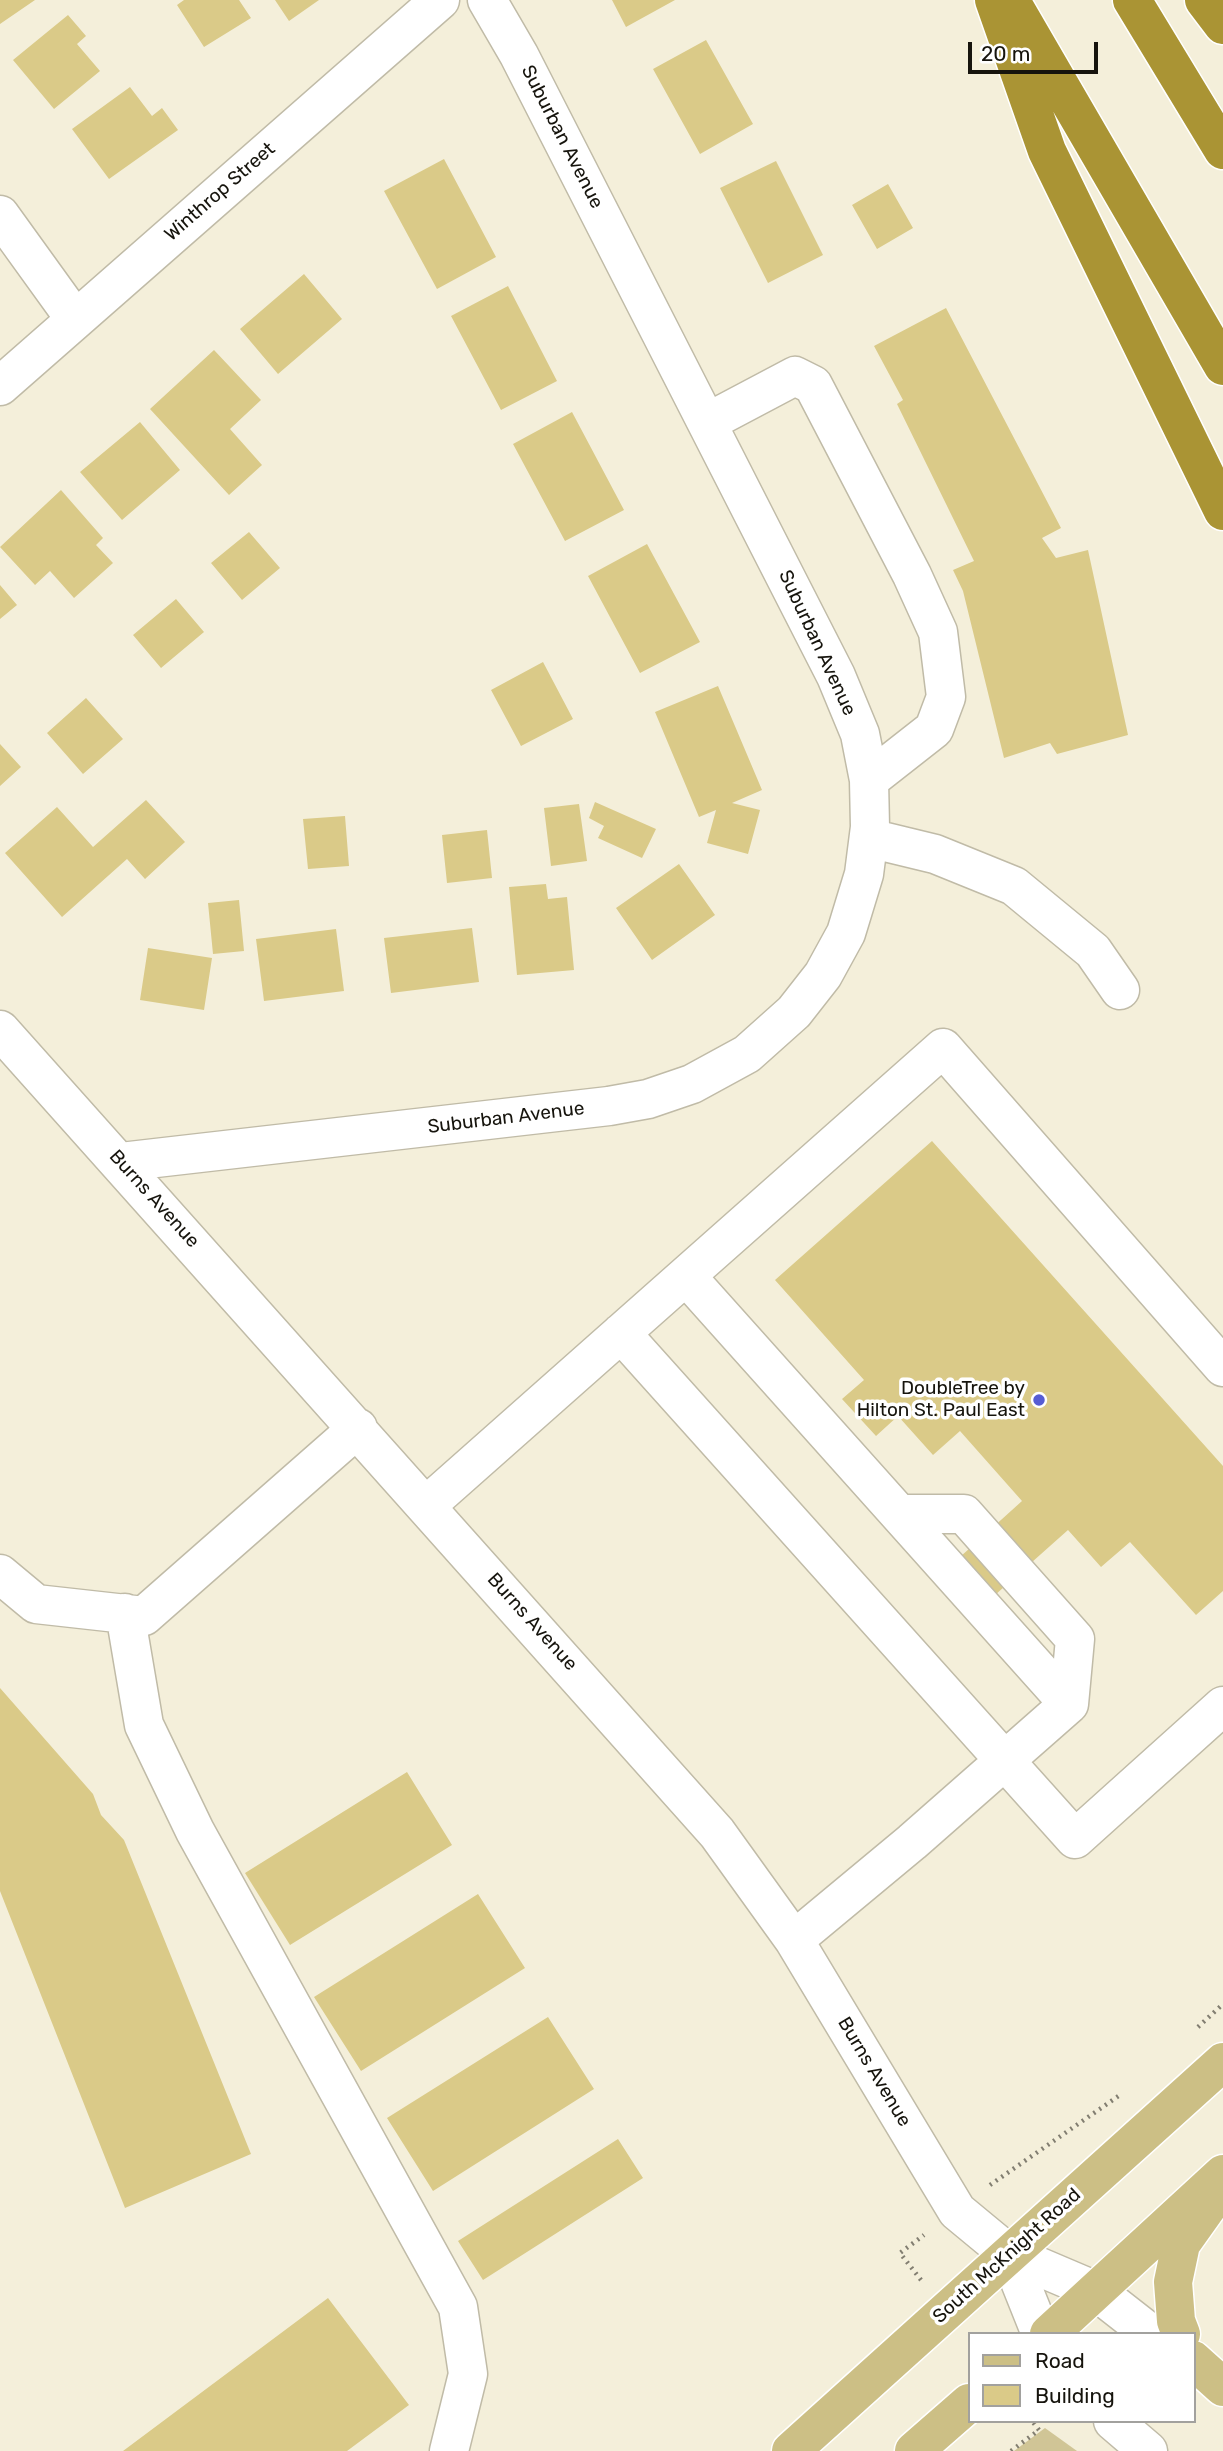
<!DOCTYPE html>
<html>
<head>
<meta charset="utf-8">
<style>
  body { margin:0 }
  #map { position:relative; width:1223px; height:2451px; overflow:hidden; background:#f4efda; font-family:Rubik,sans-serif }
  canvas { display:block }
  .legend { position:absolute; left:968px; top:2332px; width:228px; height:91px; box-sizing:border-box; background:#fff; border:2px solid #a2a19e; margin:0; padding:9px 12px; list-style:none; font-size:21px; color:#16140d }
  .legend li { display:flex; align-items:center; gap:14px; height:35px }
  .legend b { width:35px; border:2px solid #a2a19e }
  .scale { position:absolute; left:968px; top:42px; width:130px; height:32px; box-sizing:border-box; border:4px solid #16140d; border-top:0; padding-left:9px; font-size:21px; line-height:24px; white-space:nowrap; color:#16140d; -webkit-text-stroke:5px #fff; paint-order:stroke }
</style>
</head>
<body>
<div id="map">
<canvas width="1223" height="2451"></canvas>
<ul class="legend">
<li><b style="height:9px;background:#ccbf85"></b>Road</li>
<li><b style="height:19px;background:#daca88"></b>Building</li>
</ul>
<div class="scale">20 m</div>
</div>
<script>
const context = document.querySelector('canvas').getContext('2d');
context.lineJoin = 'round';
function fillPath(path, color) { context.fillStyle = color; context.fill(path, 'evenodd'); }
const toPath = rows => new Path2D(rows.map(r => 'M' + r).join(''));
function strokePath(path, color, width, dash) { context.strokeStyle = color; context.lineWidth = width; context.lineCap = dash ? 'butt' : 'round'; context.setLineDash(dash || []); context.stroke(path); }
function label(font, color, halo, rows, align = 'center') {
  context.font = font + ' Rubik,sans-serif'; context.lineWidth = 7; context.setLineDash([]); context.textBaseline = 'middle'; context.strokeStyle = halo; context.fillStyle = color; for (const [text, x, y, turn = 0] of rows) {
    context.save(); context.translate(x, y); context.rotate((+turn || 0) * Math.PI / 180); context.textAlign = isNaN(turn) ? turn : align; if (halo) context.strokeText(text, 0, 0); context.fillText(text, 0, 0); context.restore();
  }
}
fillPath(toPath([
  [1045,2428,1077,2451,1014,2451]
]), '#d0c596');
fillPath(toPath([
  [0,0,35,0,0,24],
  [184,0,239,0,251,18,204,47,177,5],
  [275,0,319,0,289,21],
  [612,0,675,0,626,27],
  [68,15,86,36,77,44,100,71,54,109,13,60],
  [706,40,753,124,700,154,653,69],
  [130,87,152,116,162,108,178,130,109,179,72,129],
  [444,159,496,257,437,289,384,191],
  [776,161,823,255,768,283,720,188],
  [888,184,913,228,877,249,852,205],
  [304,274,342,319,278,374,240,329],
  [508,286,557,381,501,410,451,316],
  [946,308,1061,528,1042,538,1056,558,1088,550,1128,735,1057,754,1050,743,1004,758,963,591,953,570,974,561,897,404,903,400,874,346],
  [214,350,261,400,230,429,262,465,229,495,150,409],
  [572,412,624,510,565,541,513,444],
  [140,422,180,470,122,520,80,472],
  [61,490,103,538,96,545,113,563,74,598,50,571,35,585,0,547],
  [249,532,280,568,242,600,211,563],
  [647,544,700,642,640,673,588,576],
  [0,585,17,605,0,619],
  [176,599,204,632,161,668,133,635],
  [543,662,573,719,521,746,491,690],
  [718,686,762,790,732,803,760,810,748,854,707,843,716,810,699,817,655,712],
  [86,698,123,739,83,774,47,733],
  [0,744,21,767,0,786],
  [146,800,185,842,145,879,127,859,62,917,5,853,57,807,93,847],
  [595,802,656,829,642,858,598,838,604,826,589,818],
  [579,804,587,861,551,866,544,808],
  [345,816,349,866,308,869,303,819],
  [487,830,492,878,447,883,442,835],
  [679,864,715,915,652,960,616,908],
  [546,884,548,899,567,897,574,970,517,975,509,887],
  [239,900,244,951,213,954,208,903],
  [472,928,479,982,391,993,384,938],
  [336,929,344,991,264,1001,256,939],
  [148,948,212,958,204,1010,140,1000],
  [932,1141,1223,1466,1223,1591,1196,1615,1130,1542,1101,1567,1068,1530,995,1595,960,1557,1022,1501,960,1431,933,1455,898,1416,876,1436,842,1399,864,1380,775,1280],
  [0,1688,93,1794,101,1815,124,1840,251,2154,125,2208,0,1891],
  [407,1772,452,1845,290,1945,245,1873],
  [478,1894,525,1968,361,2071,314,1997],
  [548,2017,594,2089,433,2191,387,2118],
  [618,2139,643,2178,483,2280,458,2241],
  [328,2298,409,2405,347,2451,123,2451]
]), '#daca88');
const minor = toPath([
  [0,215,75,319],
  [0,386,440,0],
  [708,422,795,376,813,385,912,575,938,632,946,697,934,729,869,780],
  [869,838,935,854,1014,886,1093,951,1120,990],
  [0,1030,717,1833,794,1940,957,2211,1009,2254,1096,2291,1151,2334],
  [121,1162,609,1106,648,1099,692,1084,747,1054,794,1012,823,975,846,933,864,874,870,827,869,780,860,734,836,676,519,55,487,0],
  [686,1276,1069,1704,912,1842,794,1940],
  [621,1333,1075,1839,1223,1706],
  [427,1505,943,1048,1223,1367],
  [899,1514,964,1514,1075,1639,1069,1704],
  [0,1574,36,1604,144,1616,358,1428],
  [125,1613,144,1725,195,1831,458,2307,468,2374,449,2451],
  [1009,2254,1041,2334],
  [1113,2421,1148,2451]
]);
const major = toPath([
  [1049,2334,1223,2174],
  [1181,2334,1176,2321,1173,2282,1181,2244,1208,2206],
  [1193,2360,1223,2387],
  [791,2451,1223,2062],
  [914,2451,969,2403]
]);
const highway = toPath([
  [994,0,1047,151,1223,511],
  [1132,0,1223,150],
  [1204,0,1223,25],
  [1015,8,1223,366]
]);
strokePath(minor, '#c0bba7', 41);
strokePath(major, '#fff', 41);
strokePath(highway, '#fff', 41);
strokePath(toPath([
  [1198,2027,1223,2004],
  [990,2185,1120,2095],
  [921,2280,900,2253,924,2235],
  [1011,2451,1039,2430,1032,2421]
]), '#827e71', 4.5, [2, 5]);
strokePath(minor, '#fff', 38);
strokePath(major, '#ccbf85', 38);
strokePath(highway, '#aa9434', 38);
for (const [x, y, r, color] of [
  [1039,1400,7,"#565cd3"]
]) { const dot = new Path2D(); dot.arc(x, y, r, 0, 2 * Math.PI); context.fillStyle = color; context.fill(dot); strokePath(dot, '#fff', 2.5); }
label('19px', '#16140d', '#fff', [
  ["Suburban Avenue",562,137,63],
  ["Winthrop Street",220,192,-41],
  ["Suburban Avenue",817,643,65],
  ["Suburban Avenue",506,1118,-7],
  ["Burns Avenue",154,1199,48],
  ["Burns Avenue",532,1622,48],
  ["Burns Avenue",874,2072,59],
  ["South McKnight Road",1007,2256,-42]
]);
label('19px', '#16140d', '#fff', [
  ["DoubleTree by",1025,1389],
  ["Hilton St. Paul East",1025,1411]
], 'right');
</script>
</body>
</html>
